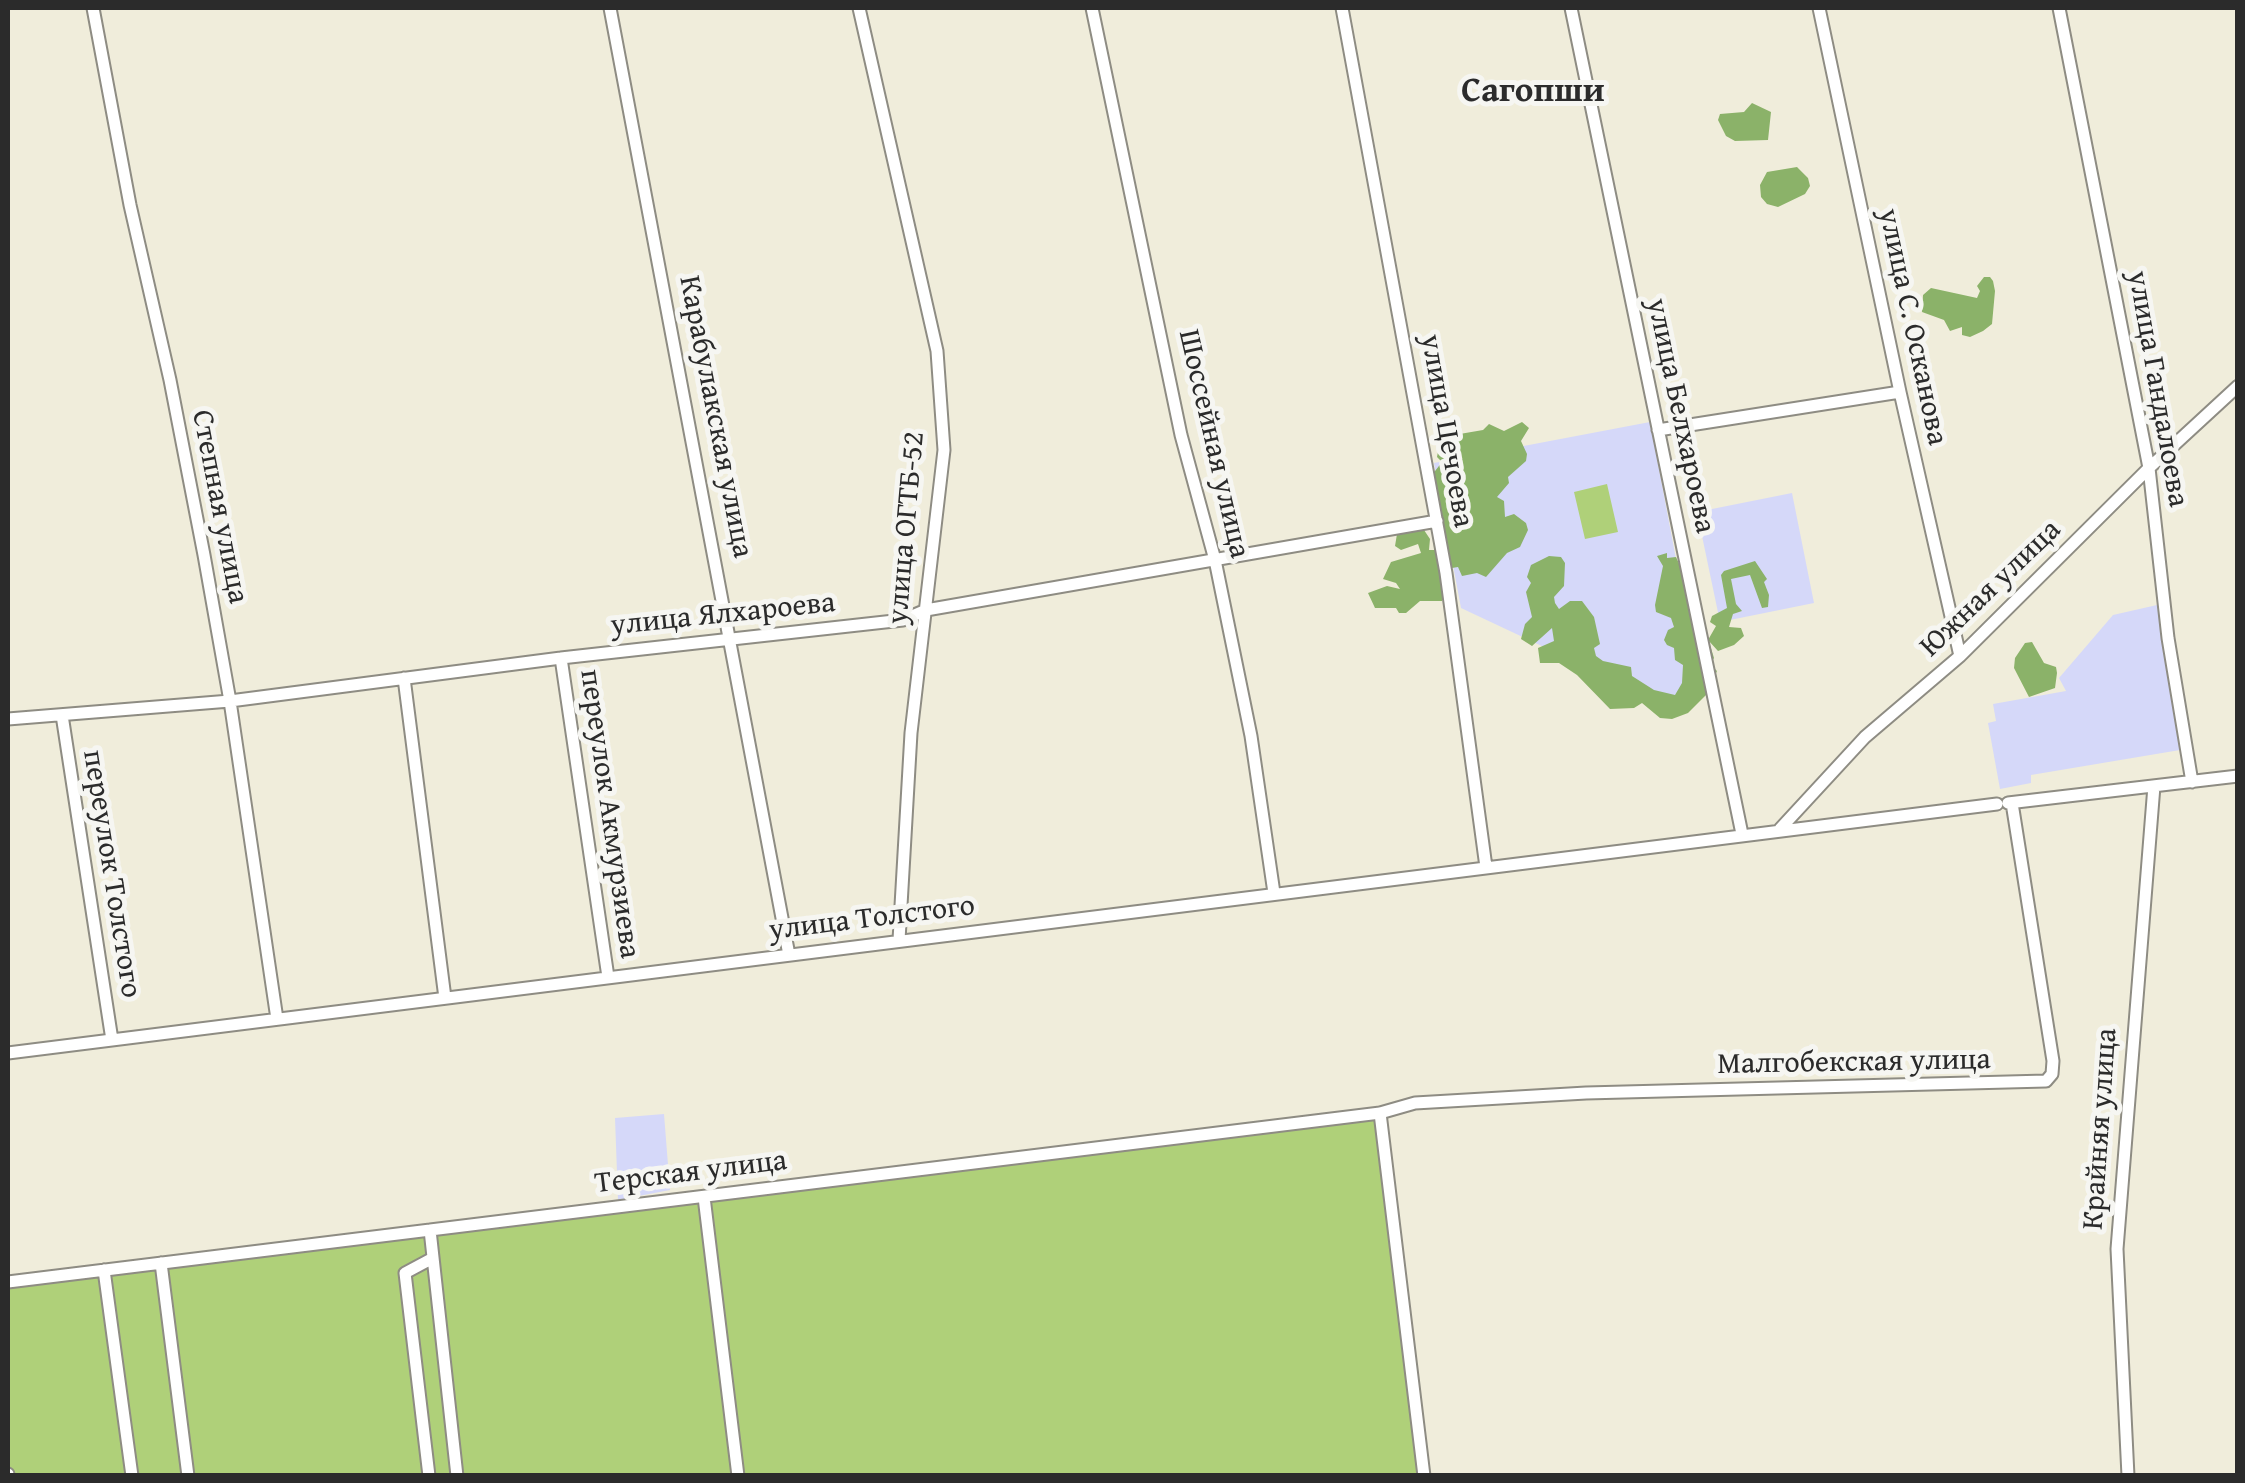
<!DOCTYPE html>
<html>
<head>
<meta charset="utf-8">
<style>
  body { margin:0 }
  #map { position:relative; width:2245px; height:1483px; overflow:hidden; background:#f0eddb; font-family:"Gentium Book Plus",serif }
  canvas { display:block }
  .frame { position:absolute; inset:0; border:10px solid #2b2b2b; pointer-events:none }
</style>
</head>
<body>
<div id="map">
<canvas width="2245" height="1483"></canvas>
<div class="frame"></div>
</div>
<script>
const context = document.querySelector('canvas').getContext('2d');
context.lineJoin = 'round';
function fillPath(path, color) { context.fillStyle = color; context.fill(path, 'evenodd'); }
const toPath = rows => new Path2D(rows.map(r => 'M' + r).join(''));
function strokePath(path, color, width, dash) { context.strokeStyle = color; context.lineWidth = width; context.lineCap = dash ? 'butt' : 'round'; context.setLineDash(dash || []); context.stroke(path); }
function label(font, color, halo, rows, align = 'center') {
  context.font = font + ' "Gentium Book Plus",serif'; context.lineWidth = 10; context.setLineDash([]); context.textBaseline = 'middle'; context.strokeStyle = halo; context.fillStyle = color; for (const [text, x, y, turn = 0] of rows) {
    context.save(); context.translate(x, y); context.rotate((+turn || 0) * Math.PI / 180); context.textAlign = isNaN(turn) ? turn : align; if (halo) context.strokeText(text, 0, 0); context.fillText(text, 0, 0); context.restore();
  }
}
fillPath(toPath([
  [1650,422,1702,696,1663,703,1461,608,1434,463],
  [1792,493,1814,603,1720,622,1697,512],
  [2157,605,2180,750,2031,775,2031,783,2000,789,1988,723,1996,721,1993,704,2066,691,2059,678,2113,615],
  [664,1114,670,1190,618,1200,615,1118]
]), '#d5d8f9');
fillPath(toPath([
  [1607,484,1618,532,1585,539,1574,492],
  [1380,1113,1424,1475,8,1475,8,1282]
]), '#afd079');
fillPath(toPath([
  [1752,103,1771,112,1768,140,1735,141,1726,136,1718,120,1720,114,1744,112],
  [1797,167,1808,178,1810,186,1805,194,1778,207,1767,204,1761,197,1760,185,1767,172],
  [1984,277,1990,277,1993,281,1995,291,1992,324,1983,331,1970,337,1962,335,1962,327,1950,331,1944,320,1922,312,1923,295,1931,288,1977,298,1980,291,1977,286],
  [1522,422,1529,428,1521,441,1527,454,1526,461,1508,477,1509,483,1497,497,1504,501,1505,517,1514,514,1526,523,1528,530,1520,547,1507,553,1486,577,1477,573,1462,576,1458,567,1452,568,1442,601,1420,601,1406,613,1399,613,1396,608,1375,608,1368,593,1387,586,1400,589,1396,583,1383,579,1391,562,1421,553,1418,544,1401,550,1395,546,1397,534,1422,527,1430,539,1429,550,1434,550,1432,475,1442,462,1437,457,1440,441,1448,436,1483,430,1489,424,1504,431],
  [1667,553,1667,558,1676,557,1681,568,1689,570,1693,592,1697,591,1700,596,1698,600,1702,613,1694,637,1710,645,1714,658,1710,664,1717,671,1706,695,1688,713,1672,719,1660,718,1642,703,1634,708,1610,709,1577,675,1559,663,1540,663,1538,648,1554,641,1552,628,1532,646,1521,639,1525,624,1532,617,1526,592,1531,583,1527,577,1531,565,1549,556,1561,557,1565,563,1564,586,1554,597,1555,603,1559,609,1570,601,1582,601,1594,617,1600,644,1594,648,1596,656,1603,661,1631,667,1632,676,1654,690,1675,695,1682,683,1683,665,1675,660,1674,648,1667,645,1664,640,1668,630,1674,627,1671,618,1656,612,1655,605,1663,566,1657,556],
  [1755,561,1767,579,1764,582,1769,595,1768,607,1762,608,1750,575,1731,579,1736,604,1742,611,1733,614,1729,627,1741,628,1744,636,1734,645,1718,651,1708,640,1716,626,1710,622,1712,616,1727,608,1721,575,1724,571],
  [2032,642,2044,663,2056,667,2057,673,2055,688,2029,697,2014,668,2015,658,2025,643]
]), '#8bb269');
const minor = toPath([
  [93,8,130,205,170,380,204,555,230,701,277,1019],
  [610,8,789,955],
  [859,8,937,351,944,450,911,733,899,940],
  [1092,8,1181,435,1215,560,1251,736,1274,893],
  [1342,8,1446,573,1486,867],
  [1571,8,1742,834],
  [1819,8,1900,392,1960,656],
  [2059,8,2149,468,2168,638,2192,782],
  [1658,430,1900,392],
  [561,658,608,977],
  [404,678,445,998],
  [62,715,112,1040],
  [8,719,230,701,561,658,903,620,926,610,1437,521],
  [2008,803,2238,776],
  [1780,829,1865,737,1960,656,2149,468,2238,386],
  [8,1053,1997,804],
  [1380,1113,1424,1476],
  [704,1197,738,1476],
  [430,1230,457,1476],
  [161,1263,188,1476],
  [104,1270,132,1476],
  [8,1282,1380,1113,1415,1103,1586,1093,2046,1081,2052,1074,2053,1061,2012,803],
  [8,1474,8,1476],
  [429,1476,405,1273,433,1258],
  [2128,1476,2117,1249,2154,786]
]);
strokePath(minor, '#8e8c83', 15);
strokePath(minor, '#fff', 11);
label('30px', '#2b2b2b', '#f6f6f2', [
  ["улица С. Осканова",1912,327,78],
  ["улица Гандалоева",2157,389,80],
  ["улица Белхароева",1680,416,78],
  ["Карабулакская улица",715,417,79],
  ["улица Цечоева",1446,431,80],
  ["Шоссейная улица",1213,444,77],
  ["Степная улица",219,507,79],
  ["улица ОГТБ-52",907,528,-85],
  ["Южная улица",1991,589,-44],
  ["улица Ялхароева",723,615,-6],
  ["переулок Акмурзиева",609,814,82],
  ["переулок Толстого",111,874,81],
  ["улица Толстого",872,919,-7],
  ["Малгобекская улица",1854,1063,-1],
  ["Крайняя улица",2101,1129,-86],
  ["Терская улица",691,1173,-7]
]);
label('bold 35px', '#2b2b2b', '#f6f6f2', [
  ["Сагопши",1533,92]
]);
</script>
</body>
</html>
